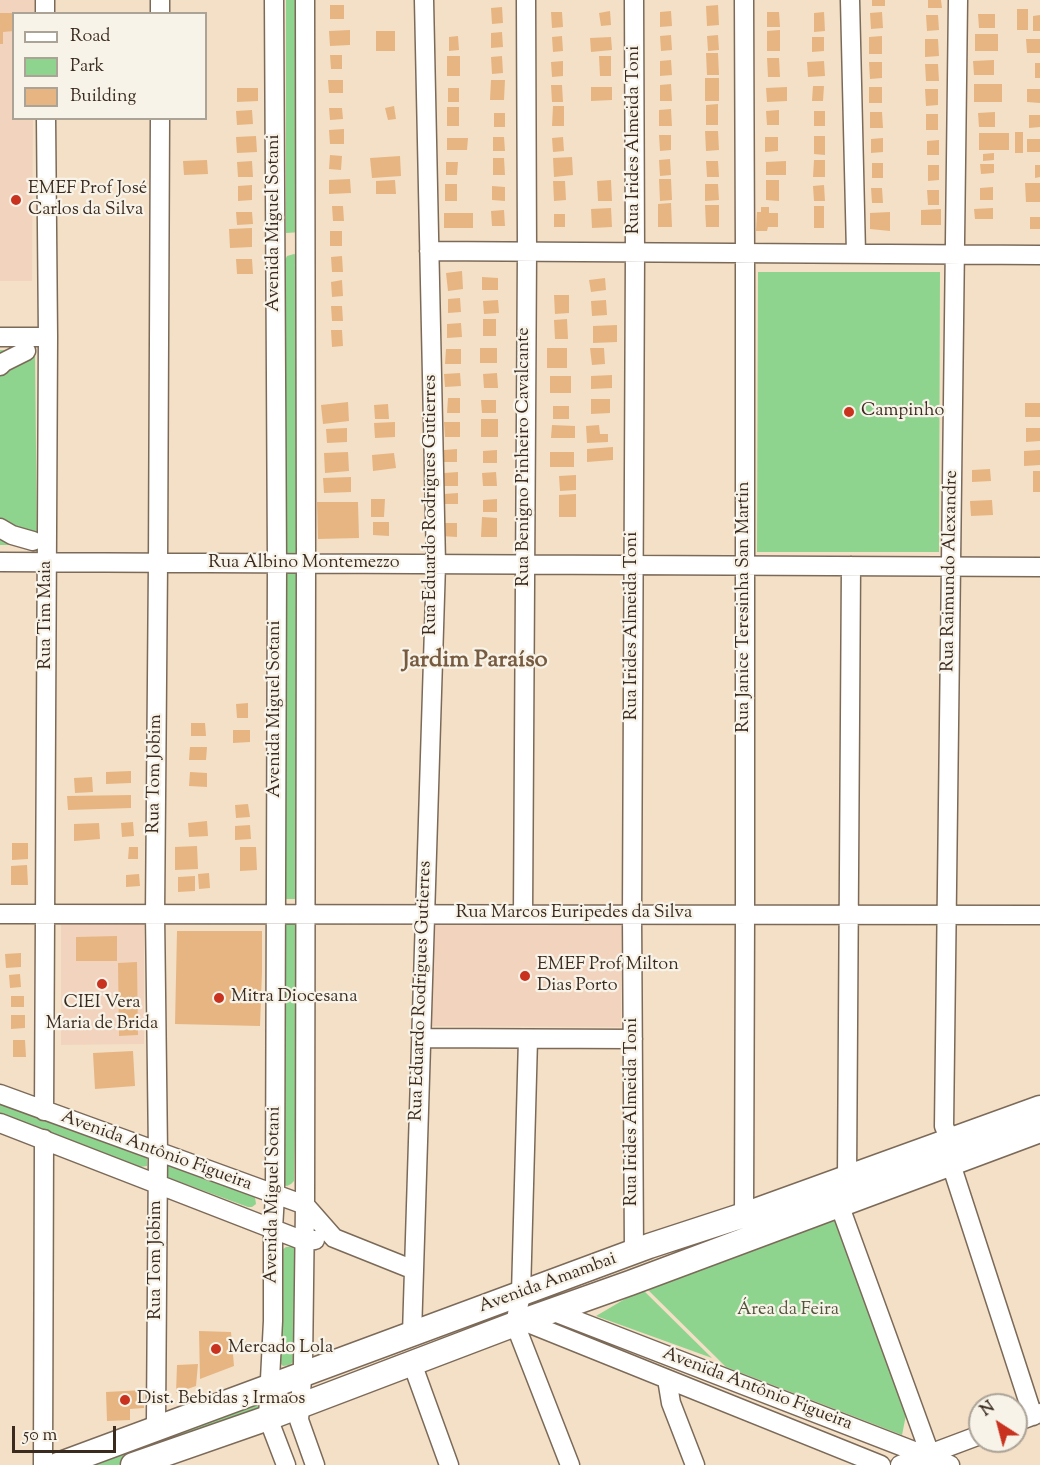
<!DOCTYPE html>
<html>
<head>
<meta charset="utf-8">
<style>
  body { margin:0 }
  #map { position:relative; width:1040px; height:1465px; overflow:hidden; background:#f4e0c6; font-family:"Sorts Mill Goudy",serif }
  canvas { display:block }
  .legend { position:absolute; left:12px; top:12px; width:195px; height:108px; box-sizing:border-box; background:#f7f3e8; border:2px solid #aca397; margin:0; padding:8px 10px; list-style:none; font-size:18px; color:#3b2a1e }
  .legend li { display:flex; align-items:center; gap:12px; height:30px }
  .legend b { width:30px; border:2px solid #aca397 }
  .north { position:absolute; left:968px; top:1393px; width:60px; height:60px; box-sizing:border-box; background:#f7f3e8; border:2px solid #aca397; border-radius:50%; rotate:324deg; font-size:16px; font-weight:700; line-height:24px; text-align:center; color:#3b2a1e }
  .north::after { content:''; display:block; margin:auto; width:21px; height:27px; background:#c8321e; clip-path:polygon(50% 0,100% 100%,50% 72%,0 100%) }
  .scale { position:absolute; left:12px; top:1426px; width:104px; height:27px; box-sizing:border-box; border:3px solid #3b2a1e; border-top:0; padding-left:8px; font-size:18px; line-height:21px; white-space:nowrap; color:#3b2a1e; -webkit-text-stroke:4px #f7f3e8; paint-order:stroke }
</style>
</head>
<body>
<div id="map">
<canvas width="1040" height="1465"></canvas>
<ul class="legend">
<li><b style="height:8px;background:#fff"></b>Road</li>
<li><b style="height:16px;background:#8ed48e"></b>Park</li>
<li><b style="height:16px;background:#e7b581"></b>Building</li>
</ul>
<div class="north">N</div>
<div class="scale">50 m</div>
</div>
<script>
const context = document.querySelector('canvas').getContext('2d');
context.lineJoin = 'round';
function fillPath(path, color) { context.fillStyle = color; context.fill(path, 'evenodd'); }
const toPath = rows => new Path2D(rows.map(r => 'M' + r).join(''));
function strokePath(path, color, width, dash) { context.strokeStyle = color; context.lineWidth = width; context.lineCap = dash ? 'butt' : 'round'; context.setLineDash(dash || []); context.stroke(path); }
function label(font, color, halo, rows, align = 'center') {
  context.font = font + ' "Sorts Mill Goudy",serif'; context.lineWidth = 4.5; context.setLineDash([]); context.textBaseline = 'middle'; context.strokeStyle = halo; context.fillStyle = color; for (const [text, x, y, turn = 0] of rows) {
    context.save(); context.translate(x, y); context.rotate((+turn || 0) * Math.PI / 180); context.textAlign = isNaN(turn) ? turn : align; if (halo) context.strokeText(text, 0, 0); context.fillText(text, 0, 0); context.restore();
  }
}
fillPath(toPath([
  [0,0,34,0,34,13,14,14,14,118,33,119,32,281,0,281],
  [61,924,144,924,144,1044,61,1045],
  [430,925,622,925,621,1027,429,1026]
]), '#f2d4be');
fillPath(toPath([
  [286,0,303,0,302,232,286,233],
  [294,254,299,256,298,553,295,555,286,554,283,550,285,260,287,256],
  [758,272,940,272,939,552,757,552],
  [0,350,35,351,37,545,0,545],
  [288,572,296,572,299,574,299,896,295,899,286,899,282,895,284,575],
  [294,920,299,925,294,1181,291,1184,287,1186,283,1185,284,921],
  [0,1100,145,1154,147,1158,147,1166,139,1167,0,1117],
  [173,1164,252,1194,255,1197,256,1204,252,1207,248,1207,169,1178,166,1175,166,1170,169,1165],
  [835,1213,906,1415,902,1435,726,1367,643,1285],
  [286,1247,293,1247,297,1250,294,1362,289,1365,283,1366,280,1363,278,1358,282,1250],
  [642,1289,712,1358,596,1316],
  [256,1402,260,1410,257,1415,118,1465,77,1465]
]), '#8ed48e');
fillPath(toPath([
  [872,0,885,0,885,6,872,6],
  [928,0,941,0,942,8,928,8],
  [330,5,344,5,344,19,330,19],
  [718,5,719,25,707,26,706,6],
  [502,7,503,23,492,24,491,8],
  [1017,9,1028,9,1028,30,1017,30],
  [610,11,611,25,601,26,599,13],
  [671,11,672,26,660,27,660,12],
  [551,12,562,12,563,27,552,28],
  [767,12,779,12,780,27,767,27],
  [824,12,825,31,814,32,814,13],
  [882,12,883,28,871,29,870,13],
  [0,13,14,13,14,31,3,32,3,44,0,44],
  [978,14,995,14,995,28,979,28],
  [926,15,938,15,939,30,927,31],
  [1040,15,1040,31,1033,31,1033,16],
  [350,30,350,45,330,46,329,31],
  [780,30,780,51,767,51,767,31],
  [376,31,395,31,395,51,376,51],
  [502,32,503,47,491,48,491,33],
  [975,34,998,34,998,51,975,51],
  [671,35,672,50,661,51,660,36],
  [718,35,719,50,708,51,707,36],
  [458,36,459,50,449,51,449,37],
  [562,36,563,51,553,52,552,37],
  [882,36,882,54,869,54,869,37],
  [611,37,612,50,591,52,590,38],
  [812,37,824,37,824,51,812,52],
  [925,39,938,39,939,56,925,57],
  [1026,39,1040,39,1040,53,1027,53],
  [706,53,718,53,719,75,707,75],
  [330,55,342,55,342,69,331,69],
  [447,56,460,56,460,76,447,76],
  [502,56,503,73,492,74,491,57],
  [599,56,611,56,611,76,600,76],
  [767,58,779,58,780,77,768,77],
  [671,60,672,75,660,76,660,61],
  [994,60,994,75,974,75,973,61],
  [563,61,563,76,552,77,551,62],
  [824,61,825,76,808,77,807,62],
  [869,62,882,62,882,78,870,79],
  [1035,63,1040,63,1040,78,1035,78],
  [925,64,938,64,939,81,926,81],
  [705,78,719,78,719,101,705,101],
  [328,80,343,80,343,93,329,93],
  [491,80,505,80,504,100,490,100],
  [671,84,672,101,660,101,660,85],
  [974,84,1002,84,1002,102,974,102],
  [551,85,562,85,563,102,552,102],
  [813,86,824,86,823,101,812,101],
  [591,87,612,87,612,100,591,101],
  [787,87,787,101,767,102,766,88],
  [869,87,882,87,882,103,869,103],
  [237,88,258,88,258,101,237,102],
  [448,88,459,88,459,102,448,102],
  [925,89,938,89,938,105,926,106],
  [1027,89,1040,89,1040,103,1027,102],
  [718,104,718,125,706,125,706,105],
  [394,106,396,119,388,120,385,108],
  [553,106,564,106,564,126,552,126],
  [447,107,459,107,459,126,447,126],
  [329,108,342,108,343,119,330,120],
  [671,109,672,126,659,126,659,110],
  [252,110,253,124,237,125,236,111],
  [779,110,779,125,767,125,766,111],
  [814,111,825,111,825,126,814,126],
  [870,112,882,112,883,128,870,128],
  [995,112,995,127,979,127,978,113],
  [494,113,505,113,505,127,494,127],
  [926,114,938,114,938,130,926,130],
  [1029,115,1040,115,1040,127,1029,128],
  [344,129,344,144,330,144,329,130],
  [705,131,718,131,719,150,706,151],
  [1015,132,1023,132,1023,153,1015,153],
  [979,133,1009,133,1009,150,979,150],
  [659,135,671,135,671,150,660,151],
  [256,136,257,152,237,153,236,137],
  [814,136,825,136,825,155,814,154],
  [493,137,504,137,505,151,493,151],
  [563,137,564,151,553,152,552,138],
  [765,137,778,137,778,151,765,152],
  [447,138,468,138,467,150,447,150],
  [883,138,883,152,871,153,871,139],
  [1027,139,1040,139,1040,152,1027,152],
  [939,140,939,155,927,155,927,141],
  [994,153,994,160,983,161,983,154],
  [330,155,342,156,341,170,329,169],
  [400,156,401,176,372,178,370,158],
  [572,157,573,175,554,177,553,158],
  [493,158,504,158,505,175,493,175],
  [670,159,671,175,660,176,659,160],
  [207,160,208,174,184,175,183,161],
  [814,160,825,160,825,177,813,177],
  [252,161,253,177,238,177,237,162],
  [706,161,718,161,719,177,707,177],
  [786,161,786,175,766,175,766,162],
  [446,162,458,162,457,175,446,175],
  [872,163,883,163,883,178,872,178],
  [980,164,994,164,994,173,981,174],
  [928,165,939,165,939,180,928,181],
  [1035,165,1040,165,1040,177,1035,178],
  [350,179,351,193,329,194,329,180],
  [659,179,671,179,672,200,660,201],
  [395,180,396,194,376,194,376,181],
  [611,180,612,201,598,201,597,181],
  [766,180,779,180,779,201,766,200],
  [553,181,565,181,566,200,554,201],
  [1025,183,1040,183,1040,202,1026,202],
  [445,184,457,184,457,201,445,201],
  [705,184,718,184,719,200,705,201],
  [252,185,252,200,238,201,238,186],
  [824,185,825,201,814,201,813,186],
  [492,186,505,187,505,201,492,200],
  [993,187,993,200,980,200,980,188],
  [871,188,882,188,883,203,872,203],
  [927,190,939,190,939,205,928,205],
  [671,203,672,227,658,227,658,204],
  [705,205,719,205,719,227,706,227],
  [332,206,343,206,344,221,333,221],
  [814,206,824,206,824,228,814,228],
  [761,207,769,207,769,213,778,213,778,227,768,227,767,231,756,231,757,212,761,212],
  [611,208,612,227,592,228,591,209],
  [993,208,993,219,975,219,974,209],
  [941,209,941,225,921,225,921,210],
  [504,210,505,226,492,226,491,211],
  [236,212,252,212,253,224,237,225],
  [890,212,890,231,870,229,870,213],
  [444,213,473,213,473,228,444,228],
  [554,214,565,214,565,227,554,227],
  [1030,217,1040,217,1040,229,1030,229],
  [252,228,252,247,230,248,229,229],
  [330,231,342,231,342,246,330,246],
  [342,256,343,272,332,272,331,257],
  [236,259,252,259,253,274,237,274],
  [462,271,463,289,448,291,446,273],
  [482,277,498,278,498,290,482,290],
  [605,278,606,290,591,292,589,280],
  [342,280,343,296,332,297,331,282],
  [554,295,569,295,569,313,555,314],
  [460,298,461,312,448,313,448,299],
  [498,300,499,313,484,314,483,301],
  [606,300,607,315,592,316,591,301],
  [331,306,342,306,343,321,332,321],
  [483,319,496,319,496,336,483,336],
  [567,319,568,339,555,339,554,320],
  [461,323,462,337,447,338,447,324],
  [617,325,617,342,593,343,593,326],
  [331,330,342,330,343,346,332,347],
  [480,348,497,348,497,363,480,363],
  [547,348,567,348,567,368,547,368],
  [590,348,604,348,605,364,592,365],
  [446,349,461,349,461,364,445,364],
  [460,373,461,386,445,387,444,374],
  [497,373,498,388,484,388,483,374],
  [612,375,612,388,591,389,591,376],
  [550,376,571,376,571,393,550,393],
  [448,398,460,398,460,413,447,413],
  [591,399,610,399,610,413,591,414],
  [481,400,496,400,496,413,482,413],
  [348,402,349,421,323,424,321,405],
  [1025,403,1040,403,1040,417,1025,417],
  [388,404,389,419,375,419,374,405],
  [553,406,569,406,569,419,553,419],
  [481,419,498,419,498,437,481,437],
  [395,422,395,437,375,438,374,423],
  [444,422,460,422,460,437,445,437],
  [552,425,575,426,575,438,551,438],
  [599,425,600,434,608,434,608,442,587,443,586,426],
  [347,428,347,442,327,443,326,429],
  [1026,428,1040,428,1040,441,1026,442],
  [613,447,613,460,587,462,587,449],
  [457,449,457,462,444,462,444,450],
  [497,450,497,463,483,463,483,451],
  [1040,450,1040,465,1024,466,1024,451],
  [348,452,349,471,325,473,324,453],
  [550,452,574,452,574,467,550,467],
  [394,453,396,468,373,471,372,455],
  [990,469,991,481,972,482,972,470],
  [1033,471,1040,471,1040,492,1033,492],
  [458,472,458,486,444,486,444,473],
  [496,472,497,486,483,486,482,473],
  [576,475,576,490,560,491,559,476],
  [351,477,351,492,324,493,323,478],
  [458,493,458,504,444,504,444,494],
  [576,494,576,517,559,517,559,495],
  [371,499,385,499,384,517,371,517],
  [497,499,497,512,483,512,483,500],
  [992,500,993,515,971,516,970,501],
  [317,502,358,502,359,538,318,539],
  [482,517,497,518,497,537,481,537],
  [373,522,389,522,389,536,373,535],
  [441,523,457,523,457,537,441,536],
  [248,703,248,718,237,718,236,704],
  [191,723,205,723,206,736,191,736],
  [233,730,250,730,250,742,233,743],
  [190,747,207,747,206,760,189,760],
  [131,771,131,783,106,784,106,772],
  [190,772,207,773,207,787,189,786],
  [92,777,93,792,75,793,74,778],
  [131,795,131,808,68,810,67,796],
  [248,804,250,817,236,818,235,805],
  [207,821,208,836,189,837,188,823],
  [133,822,134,836,122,837,121,823],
  [99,823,100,839,74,841,74,824],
  [250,825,251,839,235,840,235,826],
  [12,843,28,843,28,859,12,860],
  [197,846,198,869,175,870,175,847],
  [129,847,138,847,138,859,128,859],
  [240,847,256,847,257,870,240,871],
  [27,865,28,885,11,885,11,866],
  [209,873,210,888,199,889,198,874],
  [139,874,140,886,126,887,126,875],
  [195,876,195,891,178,892,178,877],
  [177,931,262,931,262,972,260,1026,175,1024],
  [117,936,117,961,76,961,76,937],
  [21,953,21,967,6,968,5,954],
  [137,962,138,1035,119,1036,118,963],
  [20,974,21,987,10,988,9,975],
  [11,996,24,996,24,1007,11,1007],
  [11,1015,25,1015,25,1028,11,1029],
  [13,1040,25,1040,26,1057,13,1057],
  [133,1051,135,1086,95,1089,93,1053],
  [199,1331,231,1332,234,1366,200,1379],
  [198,1364,196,1386,176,1393,177,1365],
  [143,1390,144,1408,130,1409,130,1420,107,1421,106,1392]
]), '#e7b581');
const minor = toPath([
  [45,0,45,14],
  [274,0,277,564,275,1195,273,1229,273,1321,268,1418,286,1465],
  [305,0,306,564,305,1205,303,1365,299,1420,315,1465],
  [744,0,745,253,745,914,744,1215],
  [850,0,856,253],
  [160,14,160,0],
  [429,251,1040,255],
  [0,337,48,337],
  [0,366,4,362,26,351],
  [0,528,12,535,33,541],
  [0,562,1040,567],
  [0,914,1040,915],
  [523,914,527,251,526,0],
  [421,1038,633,1039],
  [528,1039,521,1294,515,1324,570,1465],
  [0,1094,305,1205,334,1238,414,1270],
  [44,1111,48,337,46,118],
  [0,1123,304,1241,315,1240],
  [950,1141,944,1126,958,0],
  [951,1164,1033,1416],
  [847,1177,851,566],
  [839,1204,930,1454],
  [634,1252,632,914,635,252,634,0],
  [552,1311,950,1465],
  [523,1321,881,1465],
  [412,1334,436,564,424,0],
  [412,1363,449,1465],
  [667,1379,671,1403,695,1465],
  [1016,1422,1040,1413],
  [155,1429,156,1419,158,1153,155,914,158,563,160,118],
  [43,1465,44,1139],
  [900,1465,980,1435]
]);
const major = toPath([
  [58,1465,649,1246,744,1215,1040,1108],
  [133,1465,268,1418,523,1321,630,1283,1040,1130]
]);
strokePath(minor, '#7c6a59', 21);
strokePath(major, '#7c6a59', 27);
strokePath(minor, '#fff', 18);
strokePath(major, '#fff', 24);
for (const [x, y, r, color] of [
  [16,200,6,"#c8321e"],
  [849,412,6,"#c8321e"],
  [525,976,6,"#c8321e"],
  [102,984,6,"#c8321e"],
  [219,998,6,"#c8321e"],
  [216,1349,6,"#c8321e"],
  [125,1400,6,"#c8321e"]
]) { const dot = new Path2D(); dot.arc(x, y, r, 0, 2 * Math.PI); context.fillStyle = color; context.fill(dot); strokePath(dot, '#f7f3e8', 2); }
label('18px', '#3b2a1e', '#f7f3e8', [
  ["Rua Irides Almeida Toni",635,140,-90],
  ["Avenida Miguel Sotani",275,223,-90],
  ["Rua Benigno Pinheiro Cavalcante",525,457,-90],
  ["Rua Eduardo Rodrigues Gutierres",432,505,-90],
  ["Rua Albino Montemezzo",304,564],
  ["Rua Raimundo Alexandre",951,571,-89],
  ["Rua Janice Teresinha San Martin",745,607,-90],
  ["Rua Tim Maia",47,615,-90],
  ["Rua Irides Almeida Toni",633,626,-90],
  ["Avenida Miguel Sotani",276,709,-90],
  ["Rua Tom Jobim",156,774,-89],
  ["Rua Marcos Euripedes da Silva",574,914],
  ["Rua Eduardo Rodrigues Gutierres",422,991,-88],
  ["Rua Irides Almeida Toni",633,1112,-90],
  ["Avenida Antônio Figueira",156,1152,20],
  ["Avenida Miguel Sotani",274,1195,-89],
  ["Rua Tom Jobim",157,1260,-90],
  ["Avenida Amambai",548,1284,-20],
  ["Avenida Antônio Figueira",757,1390,21]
]);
label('18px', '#3b2a1e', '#f7f3e8', [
  ["EMEF Prof José",28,190],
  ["Carlos da Silva",28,211],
  ["Campinho",861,412],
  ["EMEF Prof Milton",537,966],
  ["Dias Porto",537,987],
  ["Mitra Diocesana",231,998],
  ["CIEI Vera",102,1004,"center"],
  ["Maria de Brida",102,1025,"center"],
  ["Mercado Lola",228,1349],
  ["Dist. Bebidas 3 Irmaos",137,1400]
], 'left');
label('18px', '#50543a', '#f7f3e8', [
  ["Área da Feira",788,1311]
]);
label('bold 24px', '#775b41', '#f7f3e8', [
  ["Jardim Paraíso",475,662]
]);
</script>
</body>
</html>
